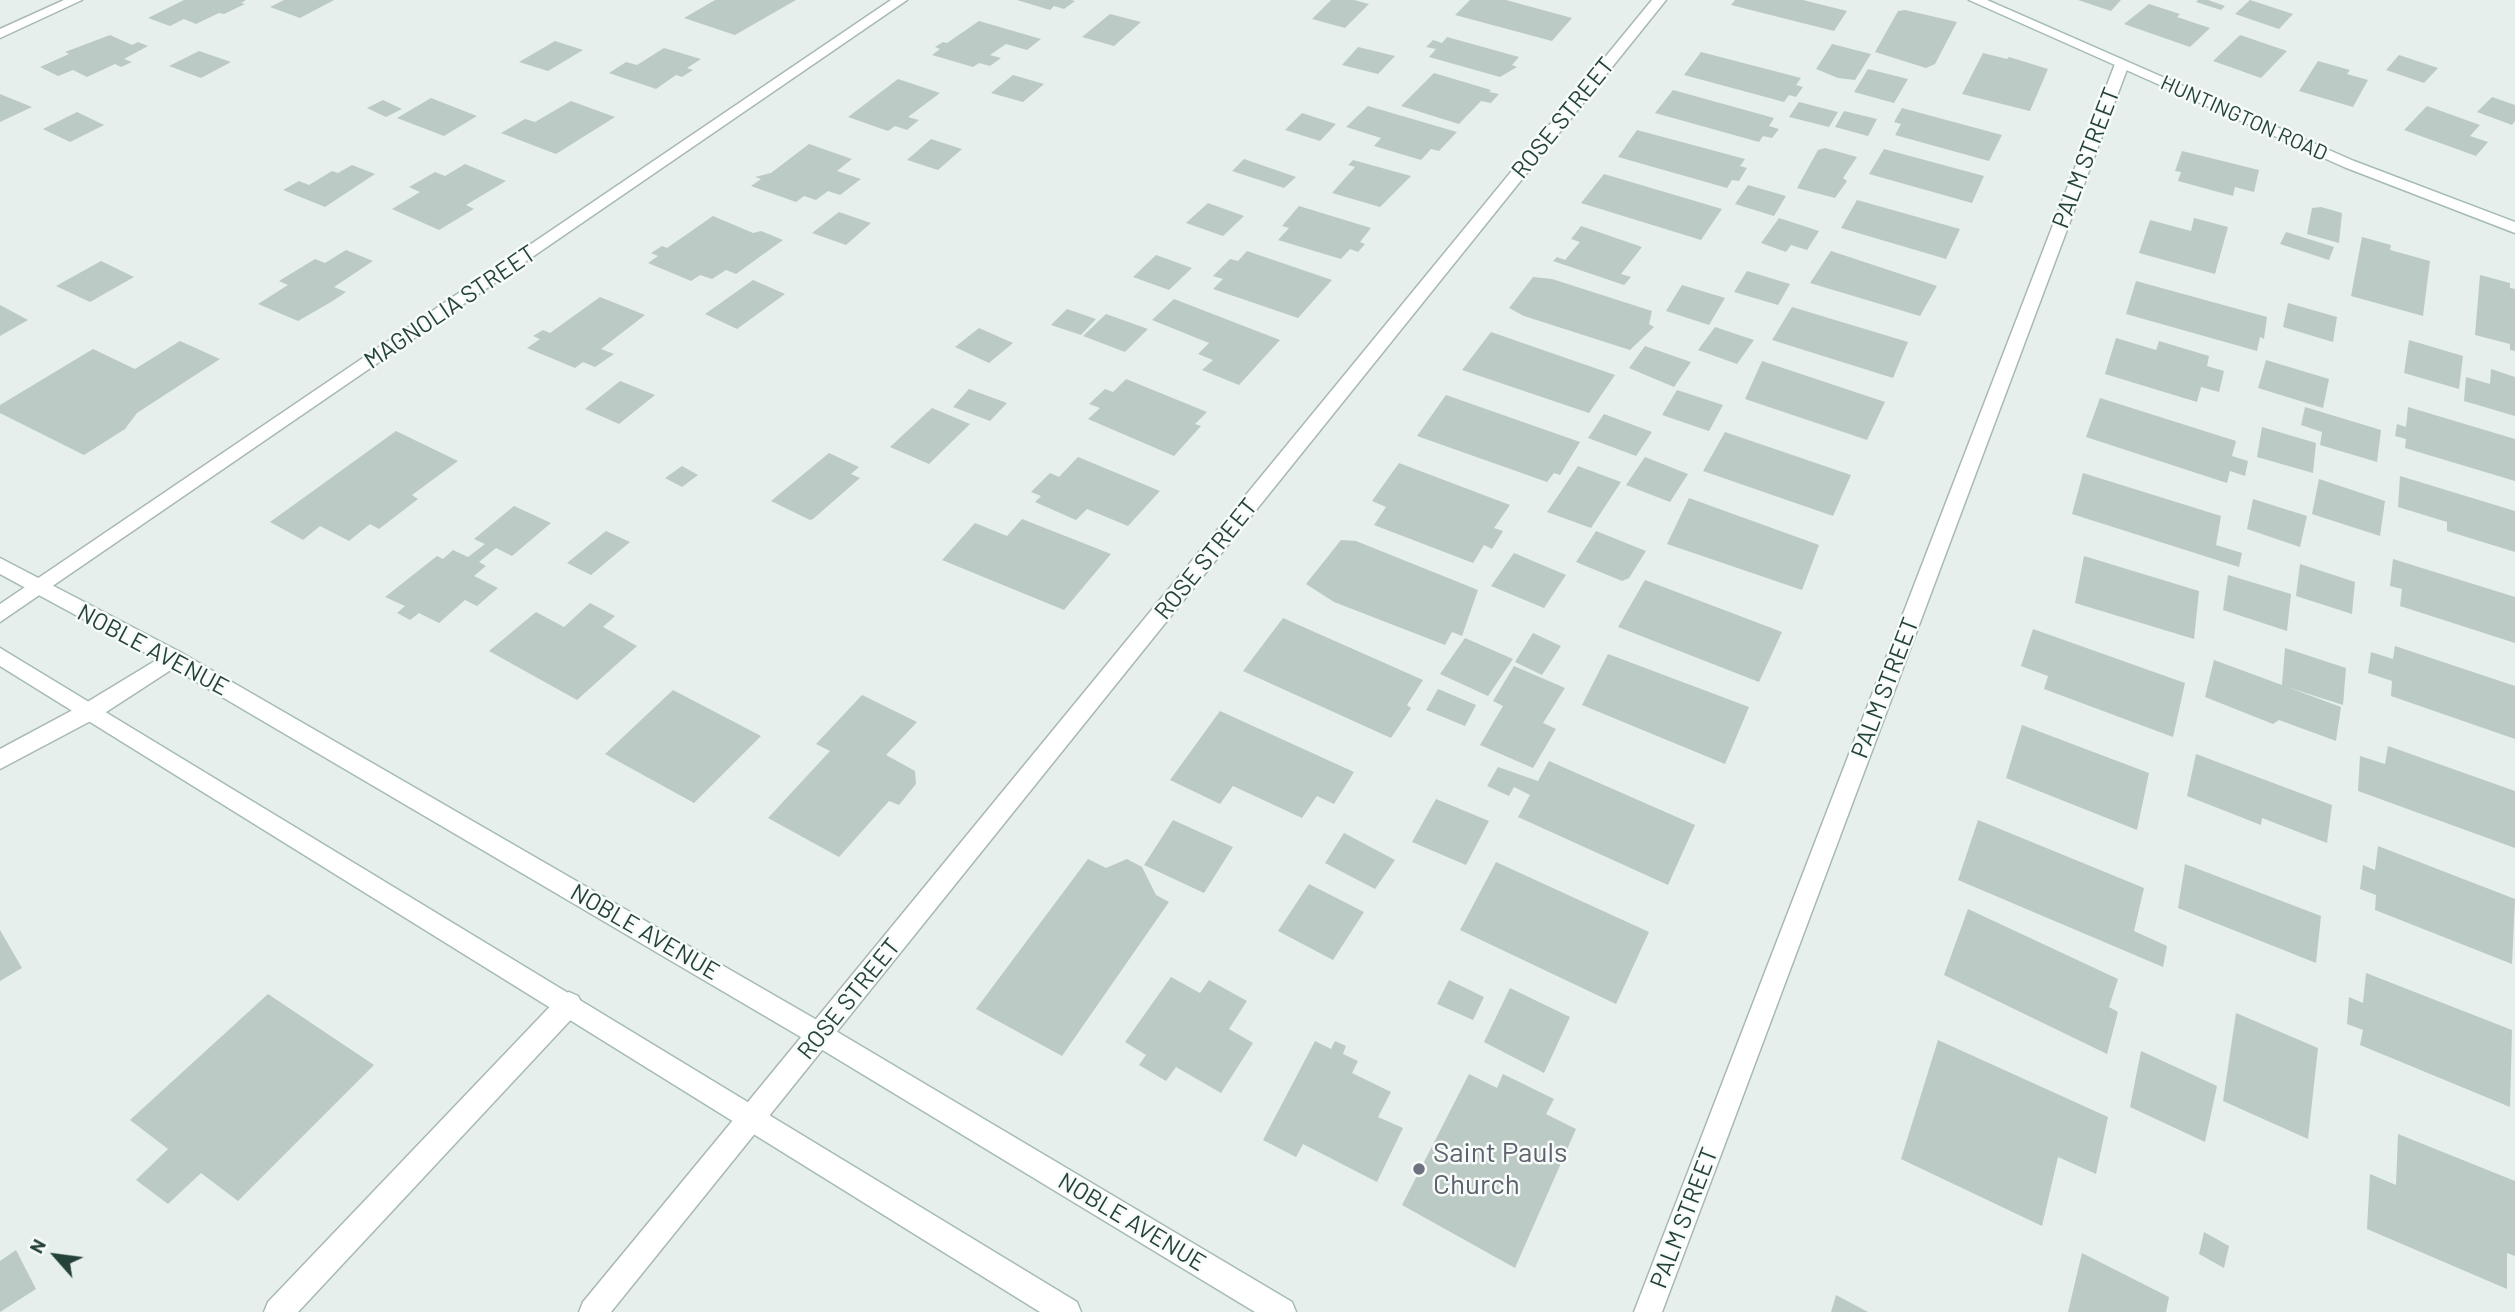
<!DOCTYPE html>
<html>
<head>
<meta charset="utf-8">
<style>
  body { margin:0 }
  #map { position:relative; width:2515px; height:1312px; overflow:hidden; background:#e6efeb; font-family:Barlow,sans-serif }
  canvas { display:block }
  .north { position:absolute; left:21px; top:1221px; width:70px; height:70px; -webkit-text-stroke:5px #f7fbf9; paint-order:stroke; rotate:298deg; font-size:19px; font-weight:700; line-height:28px; text-align:center; color:#24423a }
  .north::after { content:''; display:block; margin:auto; width:24px; height:32px; background:#24423a; clip-path:polygon(50% 0,100% 100%,50% 72%,0 100%) }
</style>
</head>
<body>
<div id="map">
<canvas width="2515" height="1312"></canvas>
<div class="north">N</div>
</div>
<script>
const context = document.querySelector('canvas').getContext('2d');
context.lineJoin = 'round';
function fillPath(path, color) { context.fillStyle = color; context.fill(path, 'evenodd'); }
const toPath = rows => new Path2D(rows.map(r => 'M' + r).join(''));
function strokePath(path, color, width, dash) { context.strokeStyle = color; context.lineWidth = width; context.lineCap = dash ? 'butt' : 'round'; context.setLineDash(dash || []); context.stroke(path); }
function label(font, color, halo, rows, align = 'center') {
  context.font = font + ' Barlow,sans-serif'; context.lineWidth = 5; context.setLineDash([]); context.textBaseline = 'middle'; context.strokeStyle = halo; context.fillStyle = color; for (const [text, x, y, turn = 0] of rows) {
    context.save(); context.translate(x, y); context.rotate((+turn || 0) * Math.PI / 180); context.textAlign = isNaN(turn) ? turn : align; if (halo) context.strokeText(text, 0, 0); context.fillText(text, 0, 0); context.restore();
  }
}
fillPath(toPath([
  [184,0,246,0,241,3,245,4,224,14,219,13,196,24,184,19,170,26,148,18],
  [284,0,334,0,300,18,270,7],
  [715,0,796,0,735,35,684,18],
  [1017,0,1071,0,1075,1,1064,9,1054,6,1050,10],
  [1331,0,1354,0,1369,4,1345,28,1312,19],
  [1470,0,1506,0,1572,18,1552,41,1455,15],
  [1735,0,1803,0,1847,11,1834,31,1731,5],
  [2078,0,2121,0,2111,11],
  [2198,0,2208,0,2225,6,2221,10,2196,2],
  [2250,0,2293,14,2279,29,2235,14],
  [2149,4,2180,14,2177,17,2210,28,2190,47,2124,24],
  [1905,10,1957,22,1935,64,1926,68,1875,52,1898,11],
  [1110,14,1141,22,1114,46,1082,37],
  [979,21,1041,39,1027,50,1006,44,990,55,1001,58,990,66,979,63,973,67,932,55,940,49,935,47,943,42,947,43],
  [110,35,132,45,138,42,148,46,124,59,132,62,121,67,115,64,87,77,73,70,58,76,40,67,69,54,65,52],
  [2240,35,2287,51,2261,78,2213,61],
  [1447,37,1519,57,1512,65,1517,67,1500,77,1429,57,1436,49,1426,47,1433,40,1442,43],
  [555,41,583,50,548,71,519,62],
  [1832,44,1871,54,1855,80,1838,78,1816,69],
  [1358,47,1395,56,1378,74,1342,65],
  [664,48,701,59,687,68,693,70,682,77,676,75,656,89,609,73,626,62,637,65],
  [199,51,231,62,201,78,169,66],
  [1701,52,1801,78,1796,85,1803,87,1796,97,1789,95,1784,102,1684,75],
  [1983,53,2007,59,2009,57,2048,69,2030,111,1962,94],
  [2399,55,2438,68,2424,83,2386,70],
  [2318,61,2350,70,2347,74,2368,80,2353,107,2299,91],
  [1868,69,1908,79,1894,103,1854,92],
  [1434,73,1491,90,1489,92,1499,94,1491,103,1481,101,1459,124,1401,106],
  [1013,75,1044,84,1023,102,991,93],
  [898,79,940,93,908,117,919,120,907,130,895,126,888,131,848,117],
  [1673,90,1774,118,1769,126,1779,129,1772,138,1763,136,1759,142,1655,113],
  [0,94,32,107,0,122],
  [2492,97,2515,105,2515,121,2512,125,2477,112],
  [431,98,477,116,444,136,397,118],
  [383,100,402,109,386,117,367,108],
  [571,101,615,117,556,154,501,133,525,119,535,122],
  [1799,102,1838,112,1829,127,1789,117],
  [1368,106,1457,132,1439,151,1431,149,1421,160,1374,146,1381,138,1346,127],
  [2427,106,2480,125,2470,136,2488,142,2476,156,2404,130],
  [1902,108,2002,135,1989,161,1895,135,1901,124,1894,122],
  [1844,111,1877,119,1868,136,1835,127],
  [77,112,104,125,70,142,43,129],
  [1302,113,1336,124,1320,141,1285,130],
  [1637,130,1745,159,1740,166,1747,168,1739,181,1732,180,1727,188,1618,157],
  [931,139,962,149,938,170,907,160],
  [809,144,852,159,837,171,861,179,840,195,828,191,816,200,804,196,796,202,751,186,761,179,755,177,771,173],
  [1825,148,1857,157,1843,178,1847,181,1835,198,1797,188,1818,150],
  [1884,149,1984,176,1972,203,1869,174],
  [2182,151,2259,170,2254,192,2235,187,2233,196,2178,181,2181,172,2175,171],
  [1244,159,1296,177,1284,188,1232,171],
  [1353,160,1411,176,1380,207,1332,193,1355,167,1348,165],
  [465,164,506,181,466,205,474,209,439,230,392,209,420,192,409,187,435,172,445,176],
  [352,165,375,174,325,207,283,190,299,181,309,185,332,171,338,173],
  [1604,174,1722,209,1701,240,1581,203],
  [1748,185,1786,196,1774,216,1735,204],
  [1857,200,1960,229,1946,259,1841,228],
  [1208,203,1244,216,1223,236,1186,223],
  [1299,206,1371,228,1360,242,1365,244,1358,252,1350,249,1341,259,1278,240,1289,228,1282,226],
  [2321,207,2342,213,2339,243,2307,234,2312,208],
  [839,212,871,223,846,245,812,233],
  [713,216,753,233,761,231,783,240,736,274,726,270,712,279,700,275,691,281,648,263,658,256,651,253,662,246,667,248],
  [1779,218,1819,231,1807,250,1791,245,1786,252,1761,243],
  [2194,218,2228,227,2215,274,2139,253,2150,220,2191,231],
  [1581,226,1642,247,1621,274,1631,277,1624,285,1553,261,1557,257,1565,260,1580,242,1571,239],
  [2286,232,2334,247,2329,260,2280,244],
  [2362,237,2391,245,2390,250,2430,261,2423,316,2351,296],
  [346,250,373,261,334,287,346,292,331,302,298,321,258,304,288,285,279,281,315,259,325,263],
  [1247,251,1332,280,1298,318,1213,289,1223,279,1213,276,1230,259,1238,261],
  [1831,251,1937,286,1920,316,1810,283],
  [1156,255,1192,268,1169,290,1133,277],
  [101,261,134,277,90,302,56,286],
  [1747,271,1790,284,1778,305,1734,292],
  [2480,275,2510,283,2510,288,2515,289,2515,351,2510,350,2510,344,2475,335],
  [1533,277,1552,279,1652,311,1649,324,1654,327,1630,350,1524,316,1509,308],
  [753,280,785,294,737,329,705,314],
  [2136,281,2267,317,2264,339,2260,337,2257,351,2126,314],
  [1682,285,1725,298,1709,325,1666,311],
  [600,297,645,315,601,349,614,354,595,367,583,362,575,368,527,348,540,339,533,336,543,330,550,333],
  [1174,299,1280,340,1239,385,1202,370,1213,360,1198,354,1209,343,1152,320],
  [2288,303,2337,317,2333,342,2283,327],
  [0,305,28,320,0,336],
  [1792,307,1908,342,1893,378,1772,340],
  [1067,309,1096,319,1081,335,1051,325],
  [1106,314,1148,329,1125,352,1083,336],
  [1715,327,1754,340,1737,364,1698,350],
  [979,328,1013,343,989,363,955,347],
  [1491,332,1615,375,1589,413,1462,370],
  [2116,338,2156,350,2159,341,2209,356,2207,366,2224,371,2219,392,2201,387,2197,402,2105,374],
  [2409,340,2463,356,2459,389,2404,373],
  [180,341,220,359,137,413,125,429,84,455,0,413,0,405,93,349,135,369],
  [1645,346,1691,362,1674,387,1629,368],
  [2266,360,2329,379,2323,408,2258,388],
  [1762,361,1885,402,1867,440,1745,399],
  [2491,369,2515,377,2515,416,2464,401,2466,377,2490,384],
  [1126,379,1207,412,1195,424,1201,426,1174,456,1088,419,1100,408,1089,404,1105,389,1113,392],
  [620,381,655,395,619,424,585,409],
  [969,389,1007,403,990,421,953,407],
  [1677,390,1723,405,1709,431,1662,415],
  [1446,395,1580,442,1560,475,1554,473,1547,482,1417,436],
  [2100,398,2236,441,2232,456,2248,461,2245,476,2230,471,2227,483,2086,437],
  [2305,407,2381,430,2377,462,2320,445,2322,432,2301,425],
  [2408,407,2515,439,2515,481,2405,448,2406,439,2395,436,2397,424,2406,427],
  [932,408,970,424,929,464,890,447],
  [1604,414,1652,432,1636,456,1588,438],
  [2262,427,2316,443,2313,473,2257,457],
  [396,431,458,461,412,495,418,499,379,529,370,524,349,541,320,526,303,540,270,522],
  [1725,432,1851,475,1833,516,1703,471],
  [829,453,859,467,851,474,860,478,813,519,810,520,771,501],
  [1078,457,1160,491,1128,526,1087,509,1076,520,1035,502,1041,496,1031,492,1050,473,1059,477],
  [1645,457,1688,474,1670,502,1626,485],
  [1399,463,1510,505,1494,528,1503,531,1492,549,1484,545,1473,563,1374,525,1386,507,1372,501],
  [682,466,698,475,682,487,665,478],
  [1578,466,1621,482,1591,528,1547,512],
  [2083,473,2221,516,2216,545,2242,553,2239,567,2072,514],
  [2400,476,2515,511,2515,552,2447,531,2447,522,2398,507],
  [2319,479,2385,501,2380,536,2312,514],
  [1689,498,1819,545,1802,590,1667,544],
  [2253,499,2307,516,2300,547,2247,529],
  [514,506,551,523,512,556,496,548,479,562,486,566,474,576,498,588,477,606,465,600,439,623,419,613,410,620,397,613,405,606,385,597,437,556,443,559,453,550,468,557,485,544,474,539],
  [1022,519,1111,554,1064,610,942,560,975,523,1007,536],
  [606,531,630,542,591,575,567,563],
  [1596,531,1646,551,1629,578,1622,581,1576,562],
  [1341,540,1356,541,1478,590,1462,636,1452,632,1445,645,1334,602,1306,584],
  [1514,553,1566,575,1544,608,1491,586],
  [2084,556,2199,591,2194,639,2075,603],
  [2393,559,2515,597,2515,643,2400,606,2402,589,2390,586],
  [2300,564,2355,582,2352,614,2296,596],
  [2228,575,2291,594,2287,631,2223,610],
  [1645,580,1782,632,1759,682,1618,627],
  [590,603,615,616,603,627,637,646,577,700,489,651,536,612,564,627],
  [1283,618,1423,680,1407,705,1411,708,1391,738,1243,671],
  [2033,629,2185,683,2173,737,2044,689,2048,676,2021,666],
  [1533,633,1561,646,1542,675,1515,662],
  [1465,638,1513,659,1488,696,1440,674],
  [2395,646,2515,686,2515,739,2391,696,2392,681,2368,673,2371,652,2393,659],
  [2285,648,2346,668,2343,705,2287,687,2341,707,2336,741,2279,720,2273,724,2205,697,2214,660,2282,685],
  [1608,654,1749,707,1725,764,1582,705],
  [1514,666,1565,688,1543,723,1556,729,1533,768,1480,745,1503,706,1493,701],
  [1438,689,1476,705,1465,726,1426,710],
  [673,690,761,736,694,803,605,754],
  [862,695,917,722,886,755,915,771,916,784,899,805,889,801,839,857,768,818,830,751,816,744],
  [1220,711,1354,772,1334,804,1317,796,1302,818,1233,786,1220,804,1170,780],
  [2022,725,2149,773,2137,830,2006,778],
  [2388,746,2515,791,2515,848,2358,791,2360,756,2385,764],
  [2196,754,2332,805,2327,843,2262,818,2261,825,2187,796],
  [1549,761,1695,825,1668,885,1518,817,1530,795,1514,787,1509,796,1487,786,1498,767,1538,781],
  [1436,799,1489,821,1466,865,1412,842],
  [1173,820,1233,847,1204,893,1144,865],
  [1978,820,2144,888,2134,931,2167,946,2163,967,1958,880],
  [1344,833,1395,860,1375,889,1325,863],
  [2378,846,2515,899,2512,964,2375,910,2376,895,2360,889,2363,865,2375,870],
  [1088,859,1106,868,1127,859,1142,867,1156,895,1169,902,1062,1056,976,1009],
  [1496,862,1649,932,1616,1004,1460,930],
  [2185,864,2321,916,2316,963,2178,908],
  [1309,884,1364,912,1333,960,1278,931],
  [1968,909,2118,979,2109,1007,2118,1012,2107,1054,1944,975],
  [0,930,22,968,0,981],
  [2366,973,2512,1030,2510,1107,2360,1045,2363,1030,2347,1024,2349,997,2363,1003],
  [1171,977,1200,993,1209,980,1247,1001,1229,1029,1253,1043,1221,1093,1176,1067,1166,1081,1139,1065,1146,1055,1125,1042],
  [1449,980,1484,997,1473,1020,1437,1004],
  [1510,988,1570,1017,1544,1073,1484,1042],
  [268,994,374,1065,238,1201,201,1173,168,1204,136,1180,168,1149,130,1120],
  [2236,1013,2318,1048,2308,1139,2223,1101],
  [1938,1040,2108,1117,2096,1174,2058,1157,2042,1226,1901,1159],
  [1315,1041,1331,1049,1335,1041,1346,1046,1343,1054,1358,1061,1352,1073,1391,1092,1378,1117,1403,1128,1377,1182,1303,1144,1296,1157,1263,1140],
  [2141,1051,2217,1086,2205,1142,2130,1107],
  [1469,1074,1497,1088,1503,1074,1554,1099,1546,1114,1576,1129,1515,1268,1402,1205],
  [2398,1134,2515,1181,2515,1256,2507,1253,2507,1289,2367,1229,2370,1174,2396,1185],
  [2204,1232,2229,1246,2224,1268,2199,1254],
  [16,1250,36,1289,0,1312,0,1261],
  [2082,1253,2169,1297,2166,1312,2068,1312],
  [1836,1295,1868,1312,1831,1312]
]), '#bbcac4');
const service = toPath([
  [569,992,578,996,582,1004,578,1012,298,1312,264,1312,268,1302,560,996,569,992],
  [752,1104,761,1108,765,1117,761,1126,611,1312,579,1312,583,1302,743,1108,752,1104]
]);
const minor = toPath([
  [64,0,82,0,0,38,0,29,64,0],
  [891,0,907,0,0,622,0,604,891,0],
  [1652,0,1666,0,761,1126,752,1130,743,1126,739,1117,743,1108,1652,0],
  [2122,60,2129,64,1662,1312,1634,1312,2115,64,2122,60],
  [173,650,180,652,184,658,180,664,100,716,0,769,0,749,84,704,173,650]
]);
const secondary = toPath([
  [1969,0,1987,0,2354,161,2515,222,2515,233,2344,167,1969,0],
  [0,558,180,652,829,1027,1292,1302,1296,1312,1255,1312,811,1043,166,664,0,574,0,558],
  [0,648,1077,1302,1081,1312,1040,1312,0,666,0,648]
]);
strokePath(service, '#a8b8b2', 3);
strokePath(minor, '#a8b8b2', 3);
strokePath(secondary, '#a4bbb3', 3);
fillPath(service, '#fff');
fillPath(minor, '#fff');
fillPath(secondary, '#fff');
for (const [x, y, r, color] of [
  [1419,1169,7,"#6b7280"]
]) { const dot = new Path2D(); dot.arc(x, y, r, 0, 2 * Math.PI); context.fillStyle = color; context.fill(dot); strokePath(dot, '#f7fbf9', 2.5); }
label('21px', '#24423a', '#f7fbf9', [
  ["HUNTINGTON ROAD",2244,118,24]
]);
label('24px', '#24423a', '#f7fbf9', [
  ["ROSE STREET",1563,118,-51],
  ["PALM STREET",2086,158,-69],
  ["MAGNOLIA STREET",450,307,-34],
  ["ROSE STREET",1206,559,-51],
  ["NOBLE AVENUE",153,650,28],
  ["PALM STREET",1885,688,-69],
  ["NOBLE AVENUE",645,932,30],
  ["ROSE STREET",849,999,-51],
  ["PALM STREET",1684,1218,-69],
  ["NOBLE AVENUE",1132,1222,31]
]);
label('28px', '#5b616d', '#f7fbf9', [
  ["Saint Pauls",1433,1153],
  ["Church",1433,1185]
], 'left');
</script>
</body>
</html>
